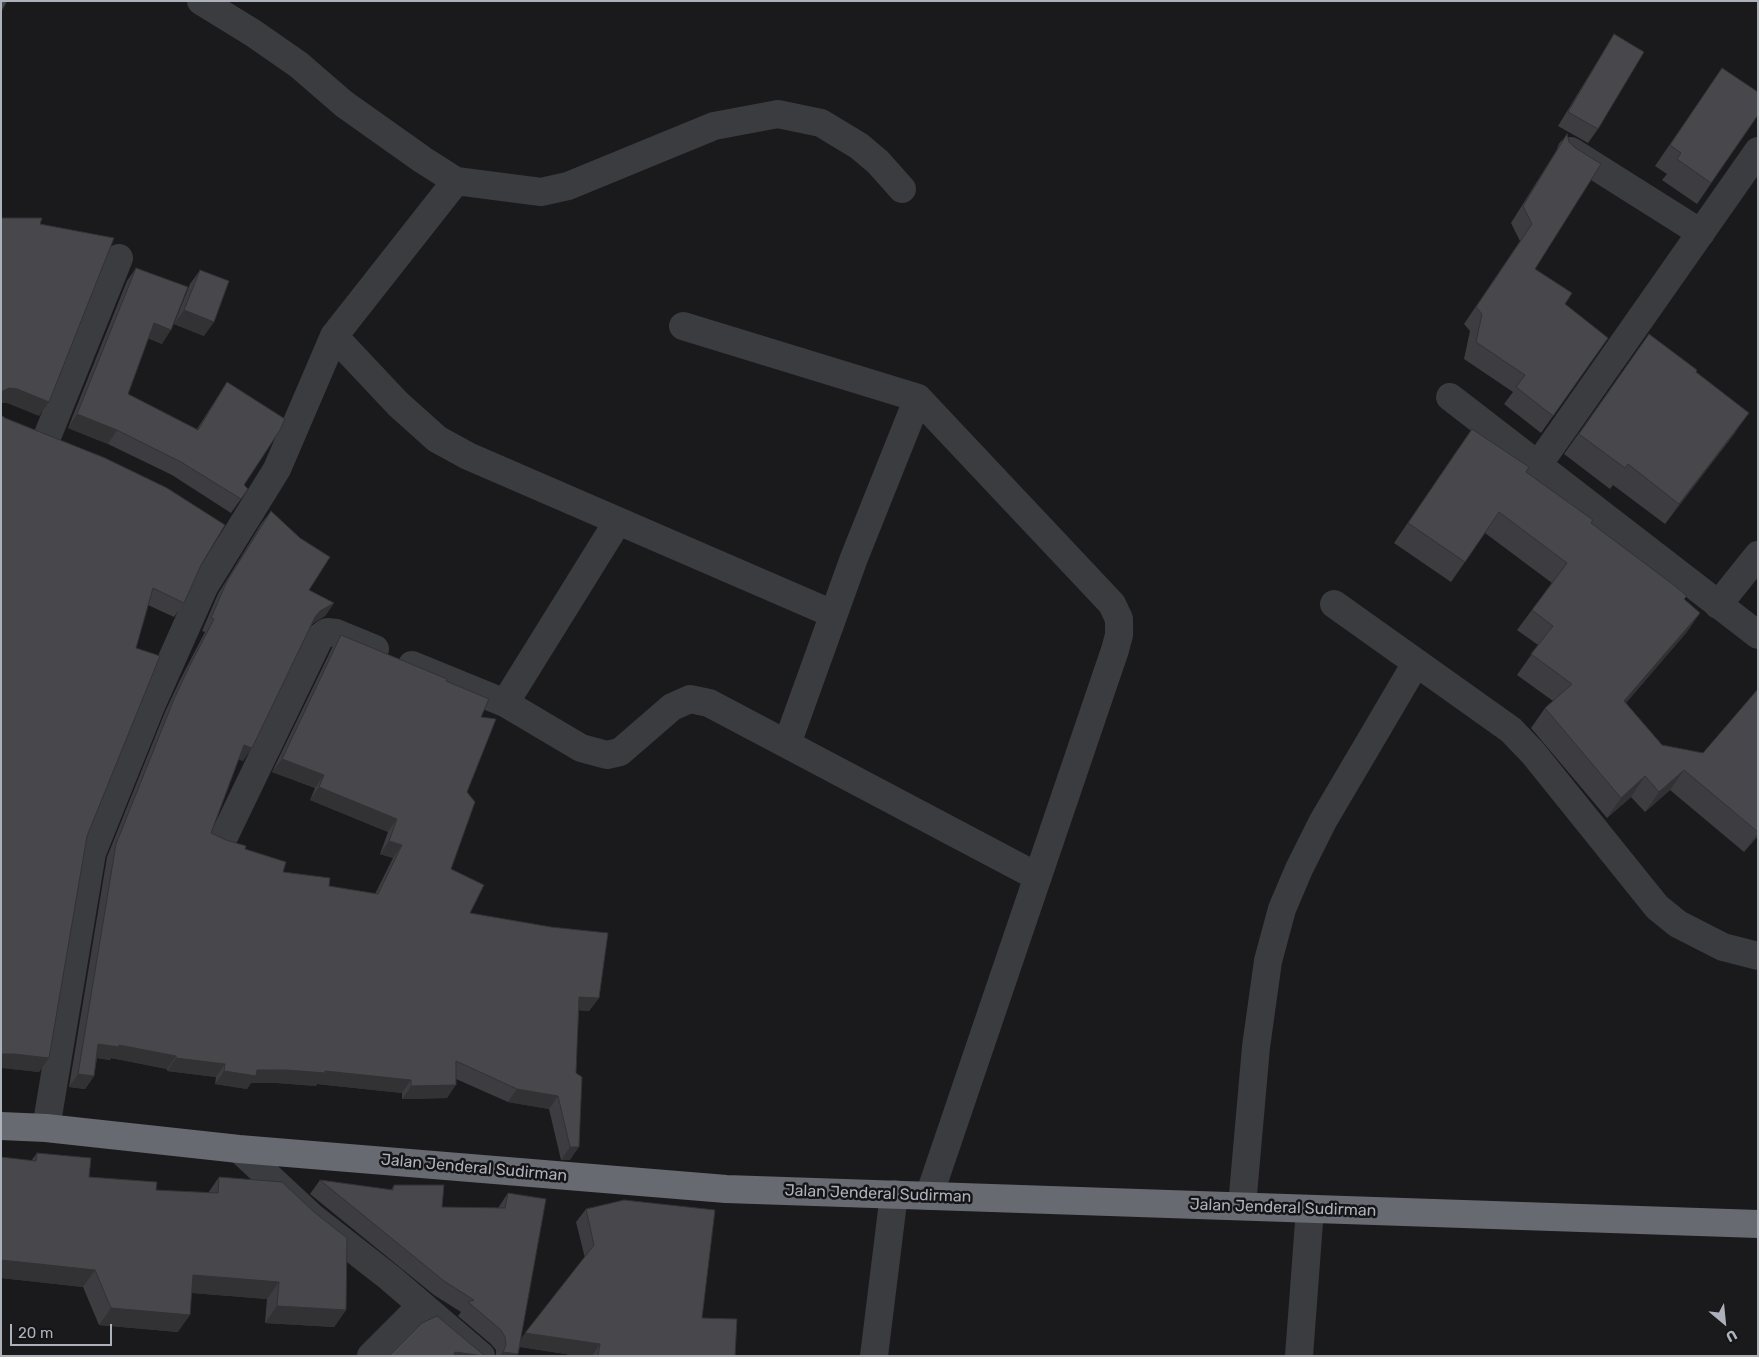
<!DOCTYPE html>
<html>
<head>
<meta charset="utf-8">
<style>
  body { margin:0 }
  #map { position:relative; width:1759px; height:1357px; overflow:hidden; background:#1a1a1c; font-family:Rubik,sans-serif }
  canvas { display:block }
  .frame { position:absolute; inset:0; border:2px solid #adb1ba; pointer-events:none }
  .north { position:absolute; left:1699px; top:1297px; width:50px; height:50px; -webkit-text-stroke:4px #151517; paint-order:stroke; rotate:152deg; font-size:14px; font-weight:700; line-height:20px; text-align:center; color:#adb1ba }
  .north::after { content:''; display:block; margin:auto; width:18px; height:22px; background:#adb1ba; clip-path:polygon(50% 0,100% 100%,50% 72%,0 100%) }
  .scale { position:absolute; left:10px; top:1324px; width:102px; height:22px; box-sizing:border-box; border:2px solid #adb1ba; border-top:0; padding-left:6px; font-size:15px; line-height:18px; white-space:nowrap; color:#adb1ba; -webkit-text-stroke:4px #151517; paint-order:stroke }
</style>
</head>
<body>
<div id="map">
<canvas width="1759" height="1357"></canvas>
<div class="frame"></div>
<div class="north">U</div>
<div class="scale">20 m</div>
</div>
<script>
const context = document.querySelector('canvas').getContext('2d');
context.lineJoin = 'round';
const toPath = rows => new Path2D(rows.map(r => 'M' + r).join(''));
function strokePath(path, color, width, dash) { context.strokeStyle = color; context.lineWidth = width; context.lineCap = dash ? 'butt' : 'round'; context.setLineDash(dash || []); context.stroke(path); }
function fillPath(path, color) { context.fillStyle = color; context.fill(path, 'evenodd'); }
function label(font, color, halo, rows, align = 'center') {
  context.font = font + ' Rubik,sans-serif'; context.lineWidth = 5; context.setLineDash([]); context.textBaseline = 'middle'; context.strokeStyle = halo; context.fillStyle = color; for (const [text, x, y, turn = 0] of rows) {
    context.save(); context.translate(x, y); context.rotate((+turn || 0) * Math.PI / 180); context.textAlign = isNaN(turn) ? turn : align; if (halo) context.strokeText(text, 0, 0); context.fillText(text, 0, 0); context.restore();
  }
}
strokePath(toPath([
  [201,1,253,33,299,65,344,104,423,160,456,181,541,192,568,186,714,126,778,114,821,123,859,146,878,162,902,189],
  [1571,151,1701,233],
  [683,326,918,398,1112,604,1119,619,1119,635,1115,650,929,1196],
  [334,336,398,404,437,439,468,456,833,614],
  [1450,397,1758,635],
  [47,437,119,258],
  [1538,465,1758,151],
  [1334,604,1511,730,1533,753,1657,907,1678,924,1723,947,1758,956],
  [1718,605,1758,555],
  [412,665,505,703,581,748,607,755,620,752,672,707,690,699,709,703,1038,877],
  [505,703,618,521],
  [787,744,854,558,918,398],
  [223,839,320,637,327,632,336,633,375,649],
  [46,1128,92,853,151,706,204,587,277,469,334,336,456,181],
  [239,1149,312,1217,390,1278,481,1356],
  [1242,1206,1256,1047,1268,961,1282,909,1299,869,1323,821,1416,663],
  [371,1356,421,1306],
  [874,1356,894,1194],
  [1299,1356,1310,1209]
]), '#3b3c40', 28);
strokePath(toPath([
  [1,1126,46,1128,239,1149,726,1189,1758,1224]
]), '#686a71', 28);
fillPath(toPath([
  [1614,34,1598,129,1588,143,1558,126,1605,49],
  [1722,68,1758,115,1697,204,1662,180,1667,174,1655,166],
  [1567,134,1535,269,1565,304,1608,338,1541,433,1504,404,1513,392,1464,359,1470,331,1464,324,1520,241,1511,223,1556,151],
  [136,268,162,344,148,338,128,394,197,429,227,382,244,485,241,499,231,513,172,475,108,444,68,428,127,281],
  [200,270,204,336,174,324,190,284],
  [1649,334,1696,372,1735,433,1665,524,1613,485,1610,489,1564,454],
  [1,415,201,565,184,603,174,617,148,605,136,648,87,836,49,1058,39,1072,4,1068],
  [1458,449,1526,472,1591,523,1700,613,1686,633,1626,703,1662,745,1703,753,1758,689,1758,836,1744,852,1670,790,1645,812,1631,797,1607,818,1531,728,1545,708,1553,701,1517,675,1538,645,1517,630,1552,583,1485,533,1451,582,1394,543],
  [271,511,309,590,334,603,325,616,312,624,243,761,238,759,211,833,245,849,283,872,329,886,375,894,393,858,380,854,388,832,310,800,315,788,272,772,332,648,341,635,446,681,481,717,451,869,470,913,599,998,589,1011,579,1010,570,1160,561,1160,549,1109,508,1102,456,1079,447,1098,402,1099,402,1093,317,1084,316,1086,277,1083,251,1083,247,1089,215,1084,216,1077,167,1071,167,1069,111,1058,110,1060,97,1058,94,1076,85,1089,69,1087,107,857,165,712,180,680,205,632,202,631,218,594,261,524],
  [37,1153,89,1177,156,1190,208,1193,219,1177,346,1310,334,1327,265,1323,267,1299,192,1293,178,1332,99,1325,83,1287,1,1278,1,1157,31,1161],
  [320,1180,391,1190,394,1185,442,1207,498,1208,508,1193,521,1339,585,1258,576,1222,586,1209,702,1318,735,1356,578,1356,520,1347,517,1356,496,1356,496,1350,491,1344,458,1316,461,1312,434,1295,310,1194]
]), '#3d3d41');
fillPath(toPath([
  [184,310,214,322,204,336,174,324],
  [154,323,171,330,162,344,144,337],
  [9,388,17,389,49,402,39,416,7,403,1,403,1,392],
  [1749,413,1735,433,1665,524,1679,504],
  [77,414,117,430,108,444,68,428],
  [334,603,325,616,311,624,315,617,320,611],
  [1700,613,1686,633,1610,721,1624,701],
  [244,745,252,748,243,761,235,758],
  [282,759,324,775,315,788,272,772],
  [1684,770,1670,790,1645,812,1659,792],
  [1645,776,1631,797,1607,818,1621,798],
  [319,787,397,819,388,832,310,800],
  [1758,833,1758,836,1744,852],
  [389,841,402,845,393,858,380,854],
  [579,997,599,998,589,1011,570,1010],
  [98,1044,119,1045,176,1056,167,1069,111,1058,110,1060,89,1057],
  [1,1054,14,1054,49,1058,39,1072,1,1068],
  [176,1058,225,1064,216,1077,167,1071],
  [257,1070,325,1071,411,1080,402,1093,317,1084,316,1086,277,1083,251,1083,247,1089,215,1084,224,1071],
  [78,1074,94,1076,85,1089,69,1087],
  [456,1085,447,1098,402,1099,411,1086],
  [517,1089,558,1096,549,1109,508,1102],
  [570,1147,579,1147,570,1160,561,1160],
  [1,1260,95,1270,83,1287,1,1278],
  [193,1275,279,1282,267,1299,181,1292],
  [277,1306,346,1310,334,1327,265,1323],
  [111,1308,190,1315,178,1332,99,1325],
  [525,1333,600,1344,592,1356,578,1356,516,1346],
  [455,1352,483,1356,452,1356],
  [503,1352,518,1354,517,1356,500,1356]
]), '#323235');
const building = toPath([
  [1,1,7,1,1,12,1,1],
  [1614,34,1644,52,1598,129,1568,112,1614,34],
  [1722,68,1758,92,1758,115,1711,183,1677,159,1681,153,1670,145,1722,68],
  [1567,134,1569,142,1574,147,1601,164,1535,269,1572,293,1565,304,1608,338,1553,416,1516,387,1525,375,1476,342,1482,314,1476,307,1532,224,1523,206,1567,134],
  [1,218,42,218,40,224,114,238,49,402,17,389,9,388,1,392,1,218],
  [136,268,188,287,171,330,154,323,128,394,198,430,227,382,285,419,280,430,244,485,248,489,241,499,181,462,117,430,77,414,136,268],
  [200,270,229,281,214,322,184,310,200,270],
  [1649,334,1697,370,1696,372,1749,413,1679,504,1628,464,1625,468,1579,434,1649,334],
  [1,415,5,418,105,458,167,488,225,525,201,565,184,603,153,588,136,648,160,656,87,836,49,1058,14,1054,1,1054,1,415],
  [1472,429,1529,467,1526,472,1593,520,1591,523,1675,586,1687,596,1684,599,1700,613,1624,701,1662,745,1703,753,1758,689,1758,832,1684,770,1659,792,1645,776,1621,798,1545,708,1572,684,1531,654,1553,626,1532,610,1567,563,1499,512,1465,562,1408,523,1472,429],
  [271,511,300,538,330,557,309,590,334,603,320,611,315,617,252,748,244,745,211,833,226,840,246,846,245,849,286,862,283,872,330,878,329,886,378,894,402,845,389,841,397,819,319,787,324,775,282,759,341,635,447,679,446,681,489,699,481,717,496,719,467,792,475,802,451,869,484,885,470,913,551,927,608,933,599,998,579,997,576,1073,582,1077,579,1147,570,1147,558,1096,517,1089,456,1061,456,1085,411,1086,411,1080,325,1071,325,1073,286,1070,257,1070,256,1076,224,1071,225,1064,176,1058,176,1056,119,1045,119,1047,98,1044,94,1076,78,1074,116,844,174,699,189,667,214,619,211,618,227,581,271,511],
  [37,1153,91,1158,89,1177,157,1182,156,1190,218,1193,219,1177,282,1182,314,1212,347,1238,346,1310,277,1306,279,1282,193,1275,190,1315,111,1308,95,1270,1,1260,1,1157,36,1161,37,1153],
  [320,1180,393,1190,394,1185,444,1185,442,1207,505,1208,508,1193,546,1199,518,1354,503,1352,506,1345,505,1337,501,1330,468,1302,474,1300,444,1281,320,1180],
  [624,1200,715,1210,702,1318,737,1319,735,1356,598,1356,600,1344,525,1333,594,1245,586,1209,624,1200],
  [437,1316,485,1356,455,1352,454,1356,389,1356,422,1323,437,1316]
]);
fillPath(building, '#47474c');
strokePath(building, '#323235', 1);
label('16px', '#adb1ba', '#151517', [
  ["Jalan Jenderal Sudirman",474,1168,5],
  ["Jalan Jenderal Sudirman",878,1194,2],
  ["Jalan Jenderal Sudirman",1283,1208,2]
]);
</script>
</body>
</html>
